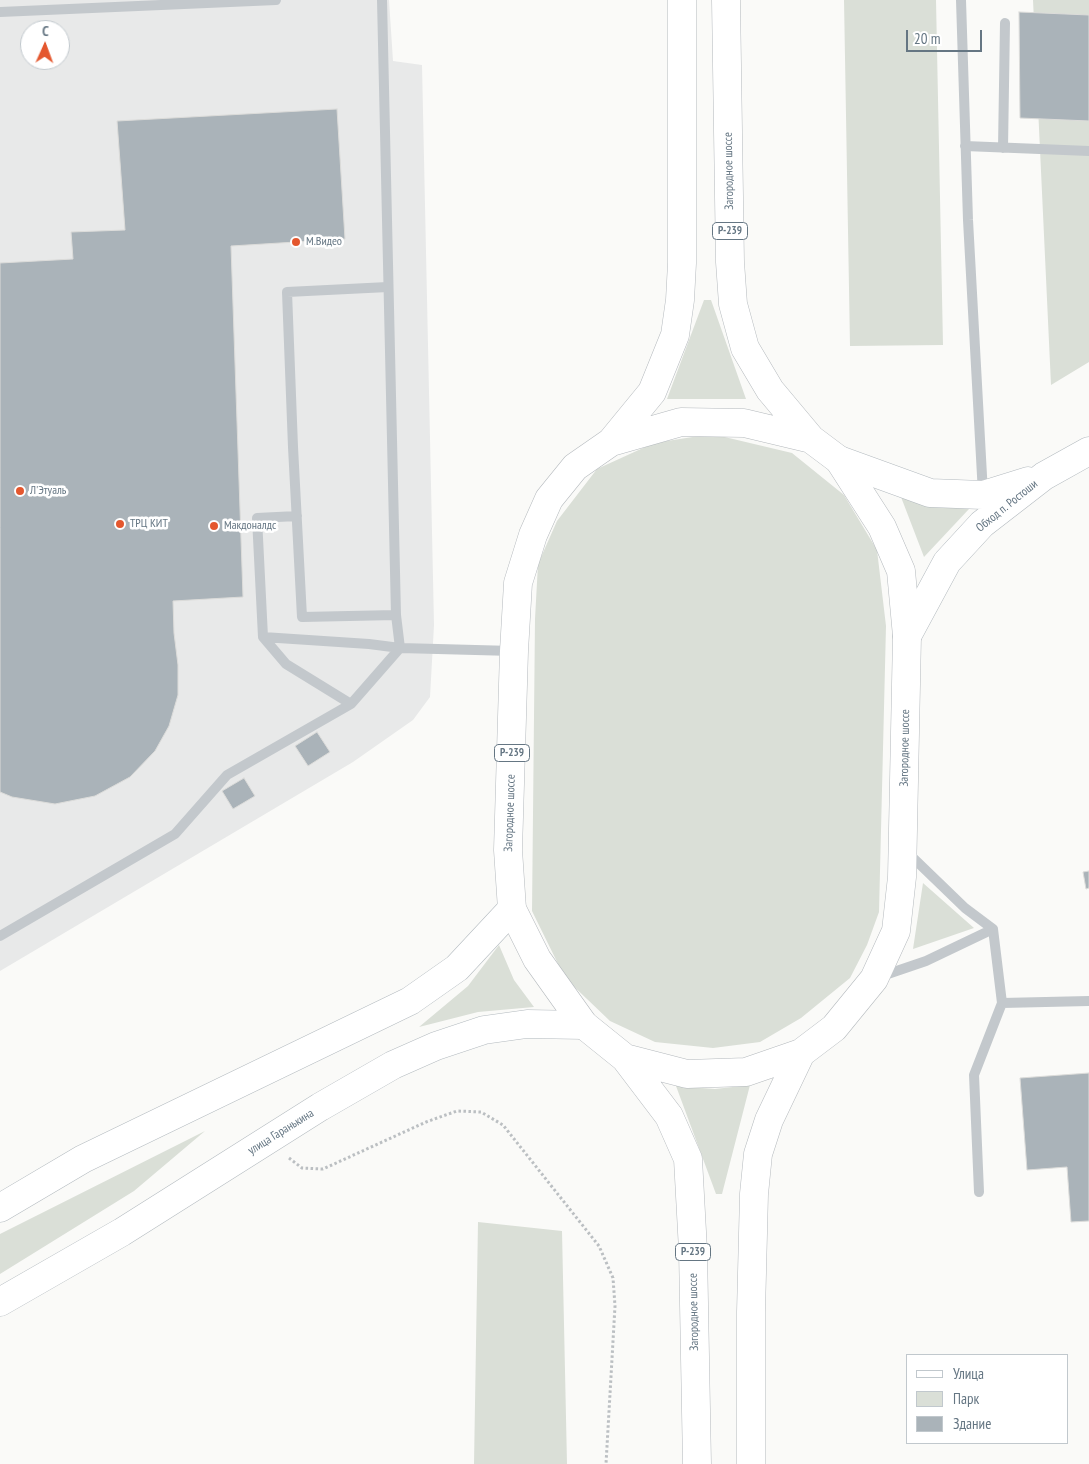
<!DOCTYPE html>
<html>
<head>
<meta charset="utf-8">
<style>
  body { margin:0 }
  #map { position:relative; width:1089px; height:1464px; overflow:hidden; background:#fafaf8; font-family:"PT Sans Narrow",sans-serif }
  canvas { display:block }
  .legend { position:absolute; left:906px; top:1354px; width:162px; height:90px; box-sizing:border-box; background:#fff; border:1px solid #c1c8cd; margin:0; padding:6px 9px; list-style:none; font-size:15px; color:#657683 }
  .legend li { display:flex; align-items:center; gap:10px; height:25px }
  .legend b { width:25px; border:1px solid #c1c8cd }
  .north { position:absolute; left:20px; top:20px; width:50px; height:50px; box-sizing:border-box; background:#fff; border:1px solid #c1c8cd; border-radius:50%; rotate:2deg; font-size:14px; font-weight:700; line-height:20px; text-align:center; color:#657683 }
  .north::after { content:''; display:block; margin:auto; width:18px; height:22px; background:#e4572e; clip-path:polygon(50% 0,100% 100%,50% 72%,0 100%) }
  .scale { position:absolute; left:906px; top:30px; width:76px; height:22px; box-sizing:border-box; border:2px solid #657683; border-top:0; padding-left:6px; font-size:15px; line-height:18px; white-space:nowrap; color:#657683; -webkit-text-stroke:4px #fff; paint-order:stroke }
</style>
</head>
<body>
<div id="map">
<canvas width="1089" height="1464"></canvas>
<ul class="legend">
<li><b style="height:6px;background:#fff"></b>Улица</li>
<li><b style="height:14px;background:#dadfd7"></b>Парк</li>
<li><b style="height:14px;background:#aab3b9"></b>Здание</li>
</ul>
<div class="north">С</div>
<div class="scale">20 m</div>
</div>
<script>
const context = document.querySelector('canvas').getContext('2d');
context.lineJoin = 'round';
function fillPath(path, color) { context.fillStyle = color; context.fill(path, 'evenodd'); }
const toPath = rows => new Path2D(rows.map(r => 'M' + r).join(''));
function strokePath(path, color, width, dash) { context.strokeStyle = color; context.lineWidth = width; context.lineCap = dash ? 'butt' : 'round'; context.setLineDash(dash || []); context.stroke(path); }
function label(font, color, halo, rows, align = 'center') {
  context.font = font + ' "PT Sans Narrow",sans-serif'; context.lineWidth = 5; context.setLineDash([]); context.textBaseline = 'middle'; context.strokeStyle = halo; context.fillStyle = color; for (const [text, x, y, turn = 0] of rows) {
    context.save(); context.translate(x, y); context.rotate((+turn || 0) * Math.PI / 180); context.textAlign = isNaN(turn) ? turn : align; if (halo) context.strokeText(text, 0, 0); context.fillText(text, 0, 0); context.restore();
  }
}
fillPath(toPath([
  [0,0,389,0,393,61,422,65,434,625,430,697,413,720,353,762,0,971],
  [30,30,60,30,60,60,30,60]
]), '#e8e9e9');
fillPath(toPath([
  [844,0,936,0,943,345,850,346],
  [1033,0,1089,0,1089,362,1051,385],
  [704,300,711,300,746,399,667,399],
  [712,434,792,453,844,495,877,550,886,626,879,912,867,945,850,978,801,1018,760,1042,713,1048,655,1042,610,1021,565,978,532,911,535,619,538,564,557,521,597,469,654,443],
  [901,497,969,509,924,557],
  [923,883,974,928,913,949],
  [499,945,514,980,534,1007,478,1012,419,1027,468,986],
  [750,1085,722,1194,716,1194,676,1086,715,1089],
  [205,1131,134,1191,0,1274,0,1234],
  [478,1222,562,1231,567,1464,474,1464]
]), '#dadfd7');
const building = toPath([
  [1019,12,1089,15,1089,121,1020,118,1019,12],
  [337,109,345,239,231,246,243,597,173,601,174,633,178,665,178,695,169,726,155,751,130,777,95,796,55,804,12,797,0,792,0,263,73,259,71,232,125,230,117,121,337,109],
  [317,732,330,752,308,766,295,746,317,732],
  [244,778,255,796,233,809,222,791,244,778],
  [1089,871,1089,888,1086,889,1083,872,1089,871],
  [1089,1073,1089,1221,1071,1222,1067,1167,1027,1170,1020,1078,1089,1073]
]);
fillPath(building, '#aab3b9');
strokePath(building, '#dcdcda', 1);
const secondary = toPath([
  [839,460,930,493,983,495,1028,481],
  [907,636,947,562,982,524,1044,476,1089,451],
  [0,1208,83,1159,410,1001,457,968,512,909],
  [0,1302,122,1232,320,1107,393,1065,436,1046,484,1030,527,1024,584,1025]
]);
const highway = toPath([
  [682,0,682,263,680,300,675,335,652,392,611,442,575,467,549,499,533,535,518,583,514,651,508,850,512,909,537,959,584,1025,625,1058,669,1116,688,1159,693,1250,697,1464],
  [611,442,681,422,744,423,811,439],
  [625,1058,687,1074,746,1072,801,1053,834,1028,874,979,896,931,902,877,907,636,901,571,882,527,839,460,811,439,770,390,745,348,733,304,730,262,726,0],
  [751,1464,751,1312,754,1194,758,1154,769,1120,801,1053]
]);
strokePath(secondary, '#b3babf', 29);
strokePath(highway, '#b4b9bd', 29);
strokePath(toPath([
  [289,1158,302,1168,323,1169,426,1122,457,1111,481,1112,503,1125,599,1246,613,1278,615,1306,606,1464]
]), '#bbbfc2', 3, [2.5, 2.5]);
strokePath(toPath([
  [961,0,968,220,983,494],
  [0,12,276,0],
  [965,146,1089,151],
  [1003,148,1005,23],
  [388,287,287,292,293,447,302,617,396,615],
  [297,516,257,518,263,637,286,664,351,704],
  [263,637,369,644,400,648,513,651],
  [907,852,965,908,993,929,1002,1003,974,1075,979,1192],
  [0,936,175,834,227,775,351,704,400,648,396,615,382,0],
  [879,977,926,961,993,929],
  [1002,1003,1089,1001]
]), '#c3c8cc', 10);
strokePath(secondary, '#fff', 28);
strokePath(highway, '#fff', 28);
for (const [x, y, r, color] of [
  [296,242,5,"#e4572e"],
  [20,491,5,"#e4572e"],
  [120,524,5,"#e4572e"],
  [214,526,5,"#e4572e"]
]) { const dot = new Path2D(); dot.arc(x, y, r, 0, 2 * Math.PI); context.fillStyle = color; context.fill(dot); strokePath(dot, '#fff', 2); }
for (const [x, y, w] of [
  [730,231,35],
  [512,753,35],
  [693,1252,35]
]) { const box = new Path2D(); box.roundRect(x - w / 2, y - 8.5, w, 17, 4); context.fillStyle = '#fff'; context.fill(box); strokePath(box, '#657683', 1); }
label('bold 11px', '#657683', null, [
  ["Р-239",730,231],
  ["Р-239",512,753],
  ["Р-239",693,1252]
]);
label('12px', '#657683', '#fff', [
  ["Загородное шоссе",729,171,-91],
  ["Обход п. Ростоши",1007,506,-39],
  ["Загородное шоссе",905,748,-89],
  ["Загородное шоссе",510,813,-88],
  ["улица Гаранькина",281,1132,-32],
  ["Загородное шоссе",694,1312,-91]
]);
label('12px', '#657683', '#fff', [
  ["М.Видео",306,242],
  ["Л'Этуаль",30,491],
  ["ТРЦ КИТ",130,524],
  ["Макдоналдс",224,526]
], 'left');
</script>
</body>
</html>
